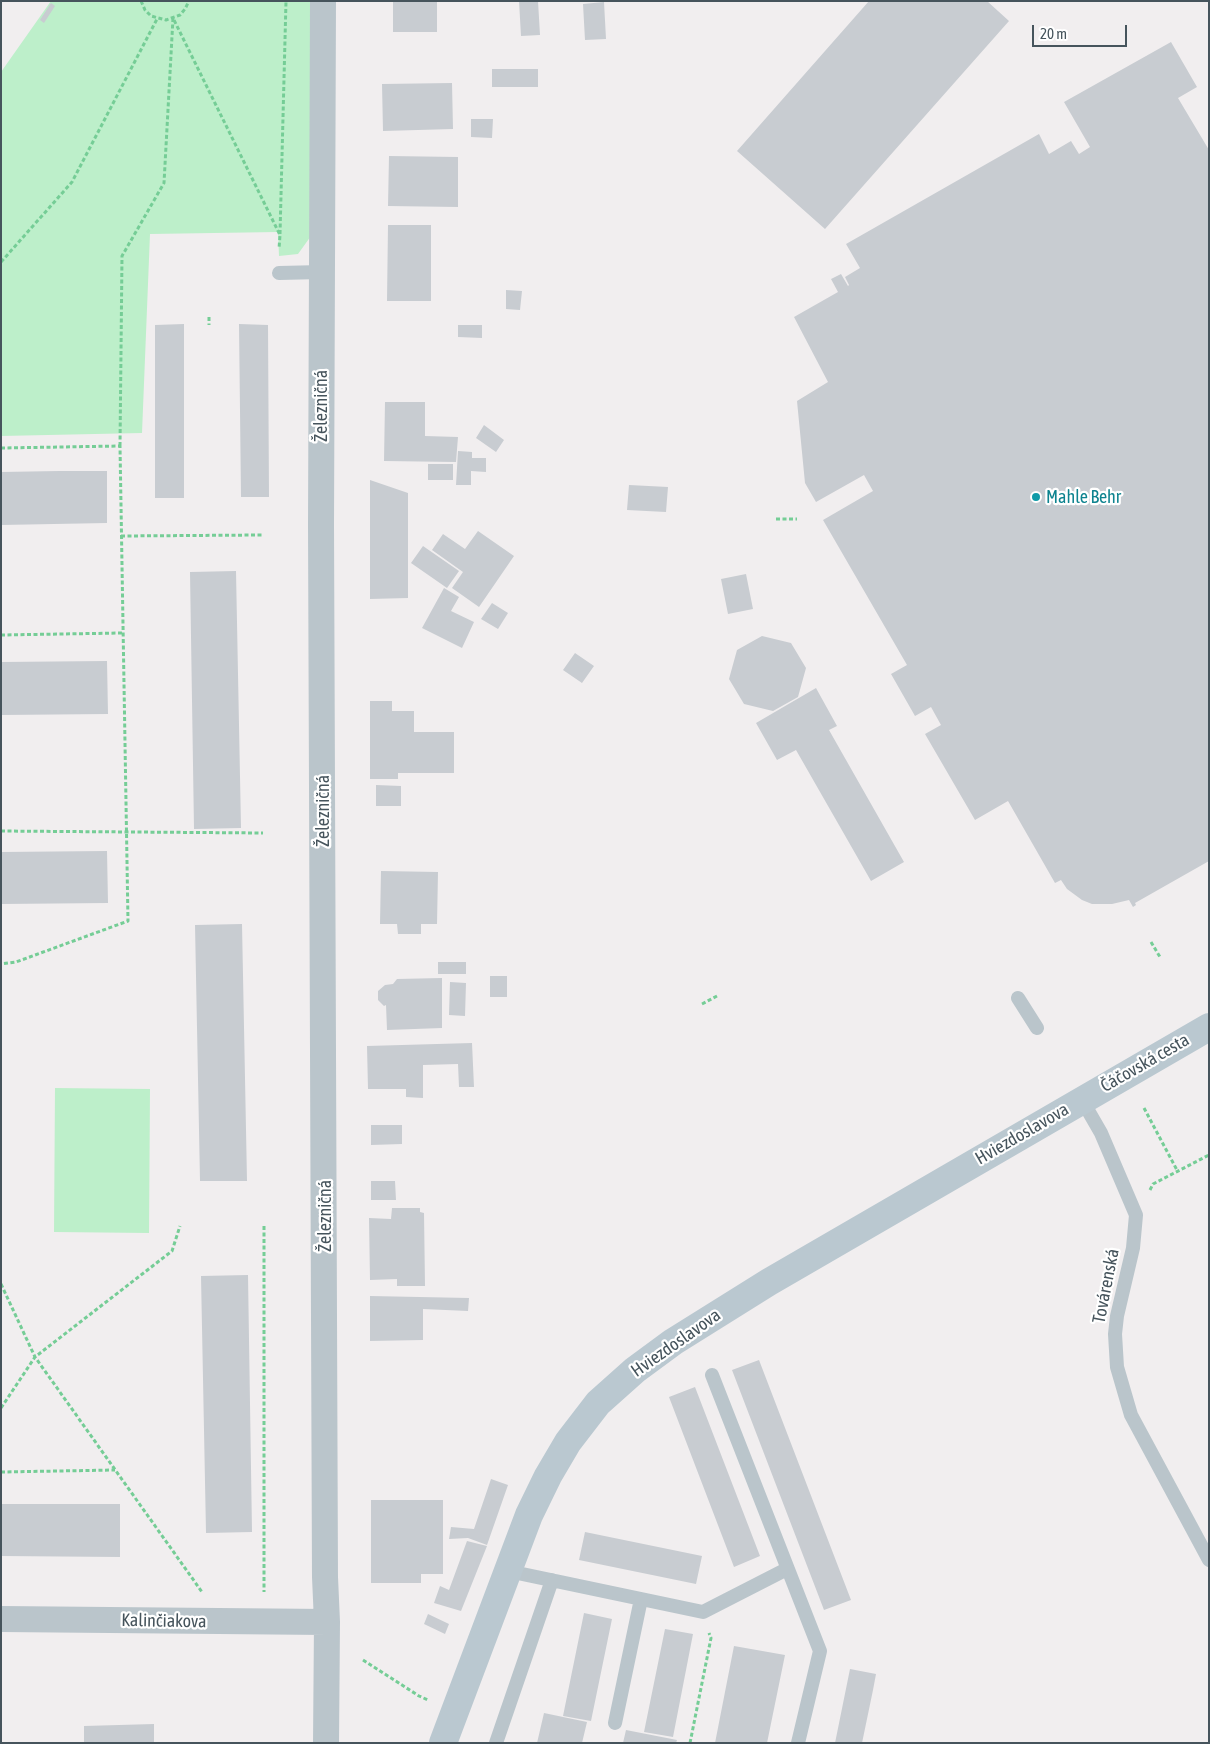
<!DOCTYPE html>
<html>
<head>
<meta charset="utf-8">
<style>
  body { margin:0 }
  #map { position:relative; width:1210px; height:1744px; overflow:hidden; background:#f1eeef; font-family:"Asap Condensed",sans-serif }
  canvas { display:block }
  .frame { position:absolute; inset:0; border:2px solid #46545c; pointer-events:none }
  .scale { position:absolute; left:1032px; top:25px; width:95px; height:22px; box-sizing:border-box; border:2px solid #46545c; border-top:0; padding-left:6px; font-size:15px; line-height:18px; white-space:nowrap; color:#46545c; -webkit-text-stroke:4px #fff; paint-order:stroke }
</style>
</head>
<body>
<div id="map">
<canvas width="1210" height="1744"></canvas>
<div class="frame"></div>
<div class="scale">20 m</div>
</div>
<script>
const context = document.querySelector('canvas').getContext('2d');
context.lineJoin = 'round';
function fillPath(path, color) { context.fillStyle = color; context.fill(path, 'evenodd'); }
const toPath = rows => new Path2D(rows.map(r => 'M' + r).join(''));
function strokePath(path, color, width, dash) { context.strokeStyle = color; context.lineWidth = width; context.lineCap = dash ? 'butt' : 'round'; context.setLineDash(dash || []); context.stroke(path); }
function label(font, color, halo, rows, align = 'center') {
  context.font = font + ' "Asap Condensed",sans-serif'; context.lineWidth = 4.5; context.setLineDash([]); context.textBaseline = 'middle'; context.strokeStyle = halo; context.fillStyle = color; for (const [text, x, y, turn = 0] of rows) {
    context.save(); context.translate(x, y); context.rotate((+turn || 0) * Math.PI / 180); context.textAlign = isNaN(turn) ? turn : align; if (halo) context.strokeText(text, 0, 0); context.fillText(text, 0, 0); context.restore();
  }
}
fillPath(toPath([
  [51,1,310,1,311,236,298,254,279,256,278,232,150,234,142,433,1,436,1,72],
  [55,1088,150,1089,149,1233,54,1232]
]), '#bdefca');
fillPath(toPath([
  [393,1,437,1,437,32,393,32],
  [519,1,538,1,540,35,521,36],
  [869,1,987,1,1009,21,825,229,737,151],
  [604,2,606,39,585,40,583,4],
  [51,3,55,6,44,23,40,20],
  [1171,42,1197,87,1178,98,1209,150,1209,861,1135,903,1136,905,1133,907,1129,900,1112,904,1092,904,1082,900,1067,889,1061,880,1055,883,1008,801,975,820,925,734,941,725,931,707,915,716,891,674,907,665,823,520,873,491,864,475,816,502,805,483,797,401,828,382,794,317,838,292,831,279,841,274,848,286,849,285,845,277,860,268,846,244,1039,134,1049,154,1071,141,1079,154,1090,147,1064,102],
  [492,69,538,69,538,87,492,87],
  [452,83,453,129,383,131,382,84],
  [471,119,493,119,492,138,471,137],
  [389,156,458,157,458,207,388,206],
  [388,225,431,225,431,301,387,301],
  [506,290,522,291,520,310,506,309],
  [184,324,184,498,155,498,155,325],
  [239,324,268,325,269,497,241,497],
  [458,325,482,325,482,338,458,337],
  [385,402,425,402,425,436,458,437,456,462,384,461],
  [484,425,504,440,496,452,476,438],
  [458,451,472,452,472,458,486,458,486,472,471,471,471,485,456,485],
  [428,464,453,464,453,480,428,480],
  [59,471,107,471,107,523,1,525,1,472],
  [370,480,408,493,408,598,370,599],
  [629,485,668,487,666,512,627,510],
  [478,531,514,556,479,607,452,588,463,572,432,550,443,534,465,549],
  [423,546,459,571,447,588,411,563],
  [236,571,241,828,194,829,190,572],
  [746,574,753,609,728,614,721,579],
  [444,588,459,597,451,611,474,622,462,648,422,628],
  [492,603,508,613,498,629,481,619],
  [762,636,791,643,806,668,798,697,773,711,744,704,729,679,737,650],
  [575,653,594,666,582,683,563,670],
  [107,661,108,714,1,715,1,662],
  [816,688,837,726,829,730,904,862,871,881,796,750,777,760,756,723],
  [370,701,392,701,392,711,414,711,414,732,454,732,454,773,398,773,398,779,370,779],
  [376,785,401,786,401,806,376,806],
  [107,851,108,903,1,904,1,852],
  [381,871,438,872,437,924,421,924,421,934,398,934,397,924,380,924],
  [242,924,247,1181,200,1181,195,925],
  [438,962,466,962,466,974,438,974],
  [490,976,507,976,507,997,490,997],
  [442,978,442,1028,387,1030,386,1005,384,1006,378,1000,378,991,385,985,393,984,397,979],
  [450,982,466,983,465,1016,449,1015],
  [472,1043,474,1087,459,1087,458,1064,423,1065,423,1098,406,1097,406,1089,368,1089,367,1046],
  [371,1125,402,1125,402,1144,371,1145],
  [371,1181,395,1181,396,1200,371,1200],
  [392,1208,420,1208,420,1212,424,1213,425,1286,397,1286,397,1279,370,1280,369,1218,391,1219],
  [248,1275,252,1532,206,1533,201,1276],
  [370,1296,469,1298,468,1311,423,1309,423,1340,370,1341],
  [759,1360,851,1600,824,1610,732,1370],
  [695,1387,760,1556,734,1567,669,1397],
  [491,1479,508,1485,487,1545,468,1538,449,1539,451,1527,474,1529],
  [371,1500,443,1500,443,1574,421,1574,421,1583,371,1583],
  [1,1504,120,1504,120,1557,1,1556],
  [585,1532,702,1556,696,1584,579,1560],
  [467,1541,487,1546,461,1611,434,1603,440,1586,449,1590],
  [584,1613,612,1619,591,1721,563,1716],
  [428,1614,449,1624,445,1634,424,1624],
  [665,1629,693,1634,673,1737,644,1732],
  [734,1646,785,1655,767,1743,715,1743],
  [850,1669,876,1674,873,1690,862,1743,835,1743],
  [544,1713,587,1722,582,1743,537,1743],
  [154,1724,154,1743,84,1743,84,1726],
  [626,1730,677,1740,676,1743,623,1743]
]), '#c8ccd1');
strokePath(toPath([
  [141,1,145,10,151,16,166,20,180,15,185,9,189,1],
  [280,234,286,1],
  [1,262,72,182,157,19],
  [209,317,209,325],
  [120,446,122,256,164,183,173,18,280,235,279,249],
  [1,448,120,446,128,921,16,962,1,964],
  [776,519,797,519],
  [121,536,262,535],
  [1,635,123,633],
  [1,831,263,833],
  [1151,942,1160,957],
  [702,1004,717,996],
  [1144,1108,1178,1172],
  [1150,1190,1153,1184,1209,1155],
  [264,1226,264,1592],
  [1,1284,35,1357,202,1592],
  [1,1408,35,1357,172,1251,180,1226],
  [1,1472,115,1470],
  [363,1660,419,1696,428,1700],
  [690,1743,711,1638,709,1633]
]), '#75cd96', 3, [4, 2.5]);
strokePath(toPath([
  [279,273,322,272],
  [1018,998,1037,1028],
  [1082,1100,1101,1133,1136,1215,1133,1248,1117,1316,1115,1334,1117,1367,1131,1415,1209,1560],
  [712,1375,820,1651,798,1743],
  [508,1571,703,1612,787,1569],
  [615,1723,641,1599],
  [496,1743,552,1580]
]), '#bac5cb', 14);
strokePath(toPath([
  [323,1,321,524,325,1577,327,1622,326,1743],
  [1,1619,327,1622]
]), '#bac5cb', 26);
strokePath(toPath([
  [443,1743,529,1515,548,1476,568,1442,598,1403,635,1370,673,1342,769,1282,1209,1027]
]), '#bac8d0', 28);
for (const [x, y, r, color] of [
  [1036,497,5,"#0f9aa8"]
]) { const dot = new Path2D(); dot.arc(x, y, r, 0, 2 * Math.PI); context.fillStyle = color; context.fill(dot); strokePath(dot, '#fff', 2); }
label('18px', '#46545c', '#fff', [
  ["Železničná",321,406,-90],
  ["Železničná",323,811,-90],
  ["Čáčovská cesta",1145,1063,-30],
  ["Hviezdoslavova",1022,1134,-30],
  ["Železničná",325,1216,-90],
  ["Továrenská",1106,1286,-79],
  ["Hviezdoslavova",676,1343,-35],
  ["Kalinčiakova",164,1621,1]
]);
label('18px', '#0d838f', '#fff', [
  ["Mahle Behr",1046,497]
], 'left');
</script>
</body>
</html>
